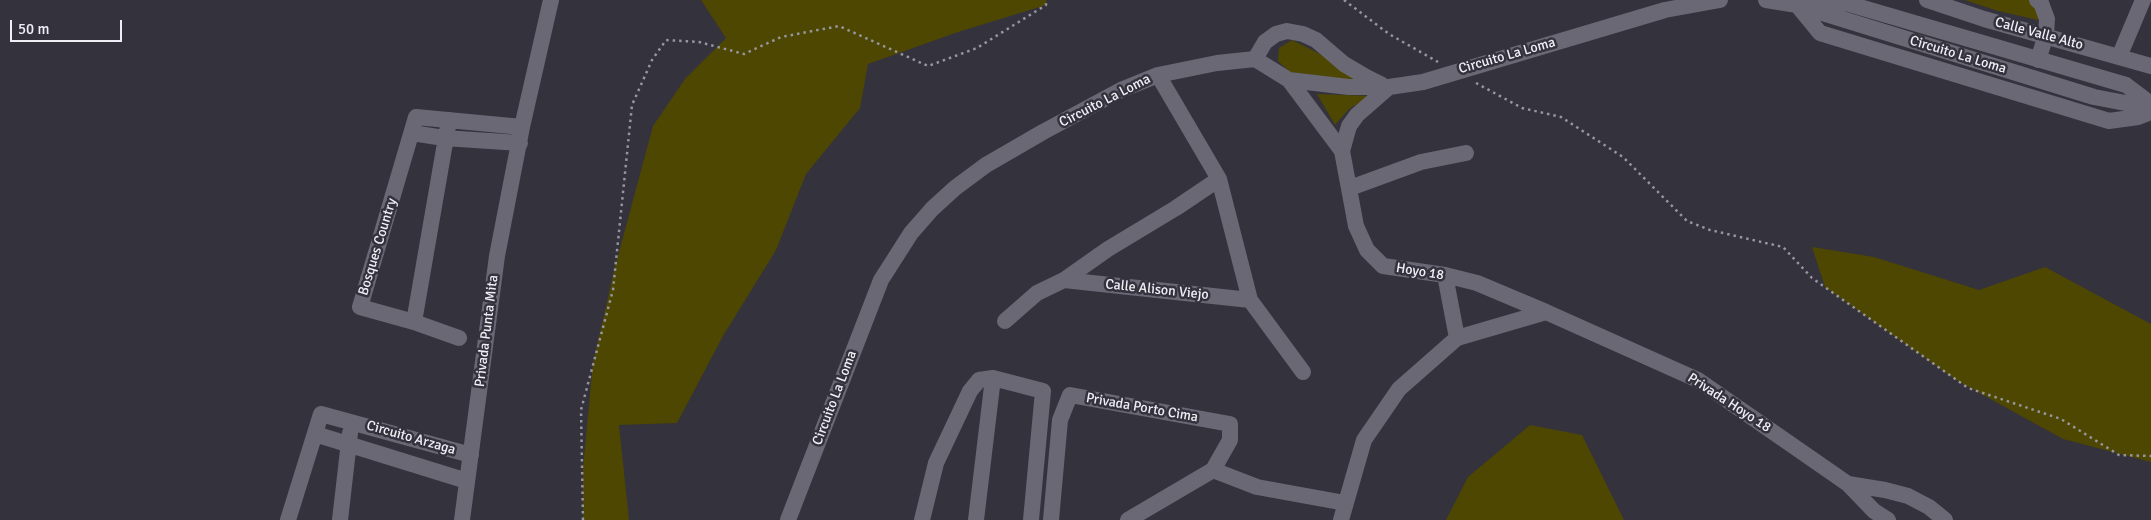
<!DOCTYPE html>
<html>
<head>
<meta charset="utf-8">
<style>
  body { margin:0 }
  #map { position:relative; width:2151px; height:520px; overflow:hidden; background:#34323d; font-family:Signika,sans-serif }
  canvas { display:block }
  .scale { position:absolute; left:10px; top:20px; width:112px; height:22px; box-sizing:border-box; border:2px solid #f0eff6; border-top:0; padding-left:6px; font-size:15px; line-height:18px; white-space:nowrap; color:#f0eff6; -webkit-text-stroke:4px #34323d; paint-order:stroke }
</style>
</head>
<body>
<div id="map">
<canvas width="2151" height="520"></canvas>
<div class="scale">50 m</div>
</div>
<script>
const context = document.querySelector('canvas').getContext('2d');
context.lineJoin = 'round';
function fillPath(path, color) { context.fillStyle = color; context.fill(path, 'evenodd'); }
const toPath = rows => new Path2D(rows.map(r => 'M' + r).join(''));
function strokePath(path, color, width, dash) { context.strokeStyle = color; context.lineWidth = width; context.lineCap = dash ? 'butt' : 'round'; context.setLineDash(dash || []); context.stroke(path); }
function label(font, color, halo, rows, align = 'center') {
  context.font = font + ' Signika,sans-serif'; context.lineWidth = 5; context.setLineDash([]); context.textBaseline = 'middle'; context.strokeStyle = halo; context.fillStyle = color; for (const [text, x, y, turn = 0] of rows) {
    context.save(); context.translate(x, y); context.rotate((+turn || 0) * Math.PI / 180); context.textAlign = isNaN(turn) ? turn : align; if (halo) context.strokeText(text, 0, 0); context.fillText(text, 0, 0); context.restore();
  }
}
fillPath(toPath([
  [701,0,1046,0,1046,5,958,32,868,64,860,108,806,174,776,250,723,336,677,423,619,425,629,520,583,520,583,468,593,363,615,267,653,126,685,79,726,38],
  [1965,0,2031,0,2040,8,2038,20,1998,11],
  [1292,40,1318,53,1360,82,1290,72,1278,61,1279,48],
  [1317,94,1370,96,1349,109,1335,125],
  [1812,247,1874,257,1979,290,2045,267,2151,324,2151,462,2063,439,1956,380,1825,287],
  [1530,425,1582,435,1624,520,1446,520,1468,477]
]), '#4e4701');
strokePath(toPath([
  [1344,0,1389,34,1438,62],
  [1476,83,1522,108,1561,117,1623,157,1687,221,1710,230,1783,247,1812,278,1968,388,2061,419,2119,455,2151,456],
  [583,520,581,410,613,290,632,105,652,60,666,40,699,42,744,54,781,37,839,26,928,66,977,48,1046,5,1046,0]
]), '#97969e', 2.5, [2.5, 4]);
strokePath(toPath([
  [1766,0,1797,5,2094,97,2151,108],
  [1927,0,1984,19,2151,66],
  [2037,0,2041,3,2047,19,2046,35,2038,60],
  [1797,5,1820,33,2109,121,2138,117,2151,112],
  [1810,5,1846,3,2126,85,2151,104],
  [2119,57,2143,0],
  [1255,59,1265,42,1276,34,1287,31,1303,34,1316,40,1344,64,1366,77,1382,85],
  [1158,75,1219,179,1250,300,1303,372],
  [1289,80,1342,151,1356,226,1367,250,1383,266,1445,275,1477,283,1546,312,1698,380,1848,484,1874,511,1888,520],
  [412,133,444,138,520,143],
  [1342,151,1349,126,1357,115,1389,87],
  [1350,188,1421,162,1466,153],
  [1445,275,1457,338],
  [1064,280,1250,300],
  [1005,321,1037,293,1064,280,1108,249,1176,208,1219,179],
  [414,322,449,120],
  [459,338,414,322,360,307,416,117,522,127],
  [315,434,467,481],
  [1213,470,1257,487,1345,503],
  [1848,484,1885,490,1908,496,1929,507,1945,520],
  [288,520,321,414,471,455],
  [340,520,350,433],
  [462,520,497,256,522,127,551,0],
  [788,520,881,280,911,233,932,209,955,188,986,165,1043,132,1121,90,1158,75,1217,63,1255,59,1289,80,1349,87,1389,87,1423,82,1665,10,1720,0],
  [922,520,936,463,970,391,979,380,993,378,1043,391,1031,520],
  [976,520,993,378],
  [1051,520,1060,420,1070,395,1230,424,1230,440,1213,470,1128,520],
  [1341,520,1364,440,1399,389,1457,338,1546,312]
]), '#696874', 16);
label('14px', '#f0eff6', '#34323d', [
  ["Calle Valle Alto",2039,34,15],
  ["Circuito La Loma",1958,55,17],
  ["Circuito La Loma",1507,56,-16],
  ["Circuito La Loma",1105,101,-27],
  ["Bosques Country",378,247,-73],
  ["Hoyo 18",1420,272,9],
  ["Calle Alison Viejo",1157,290,6],
  ["Privada Punta Mita",487,331,-83],
  ["Circuito La Loma",835,398,-69],
  ["Privada Hoyo 18",1729,403,33],
  ["Privada Porto Cima",1142,408,10],
  ["Circuito Arzaga",411,438,16]
]);
</script>
</body>
</html>
